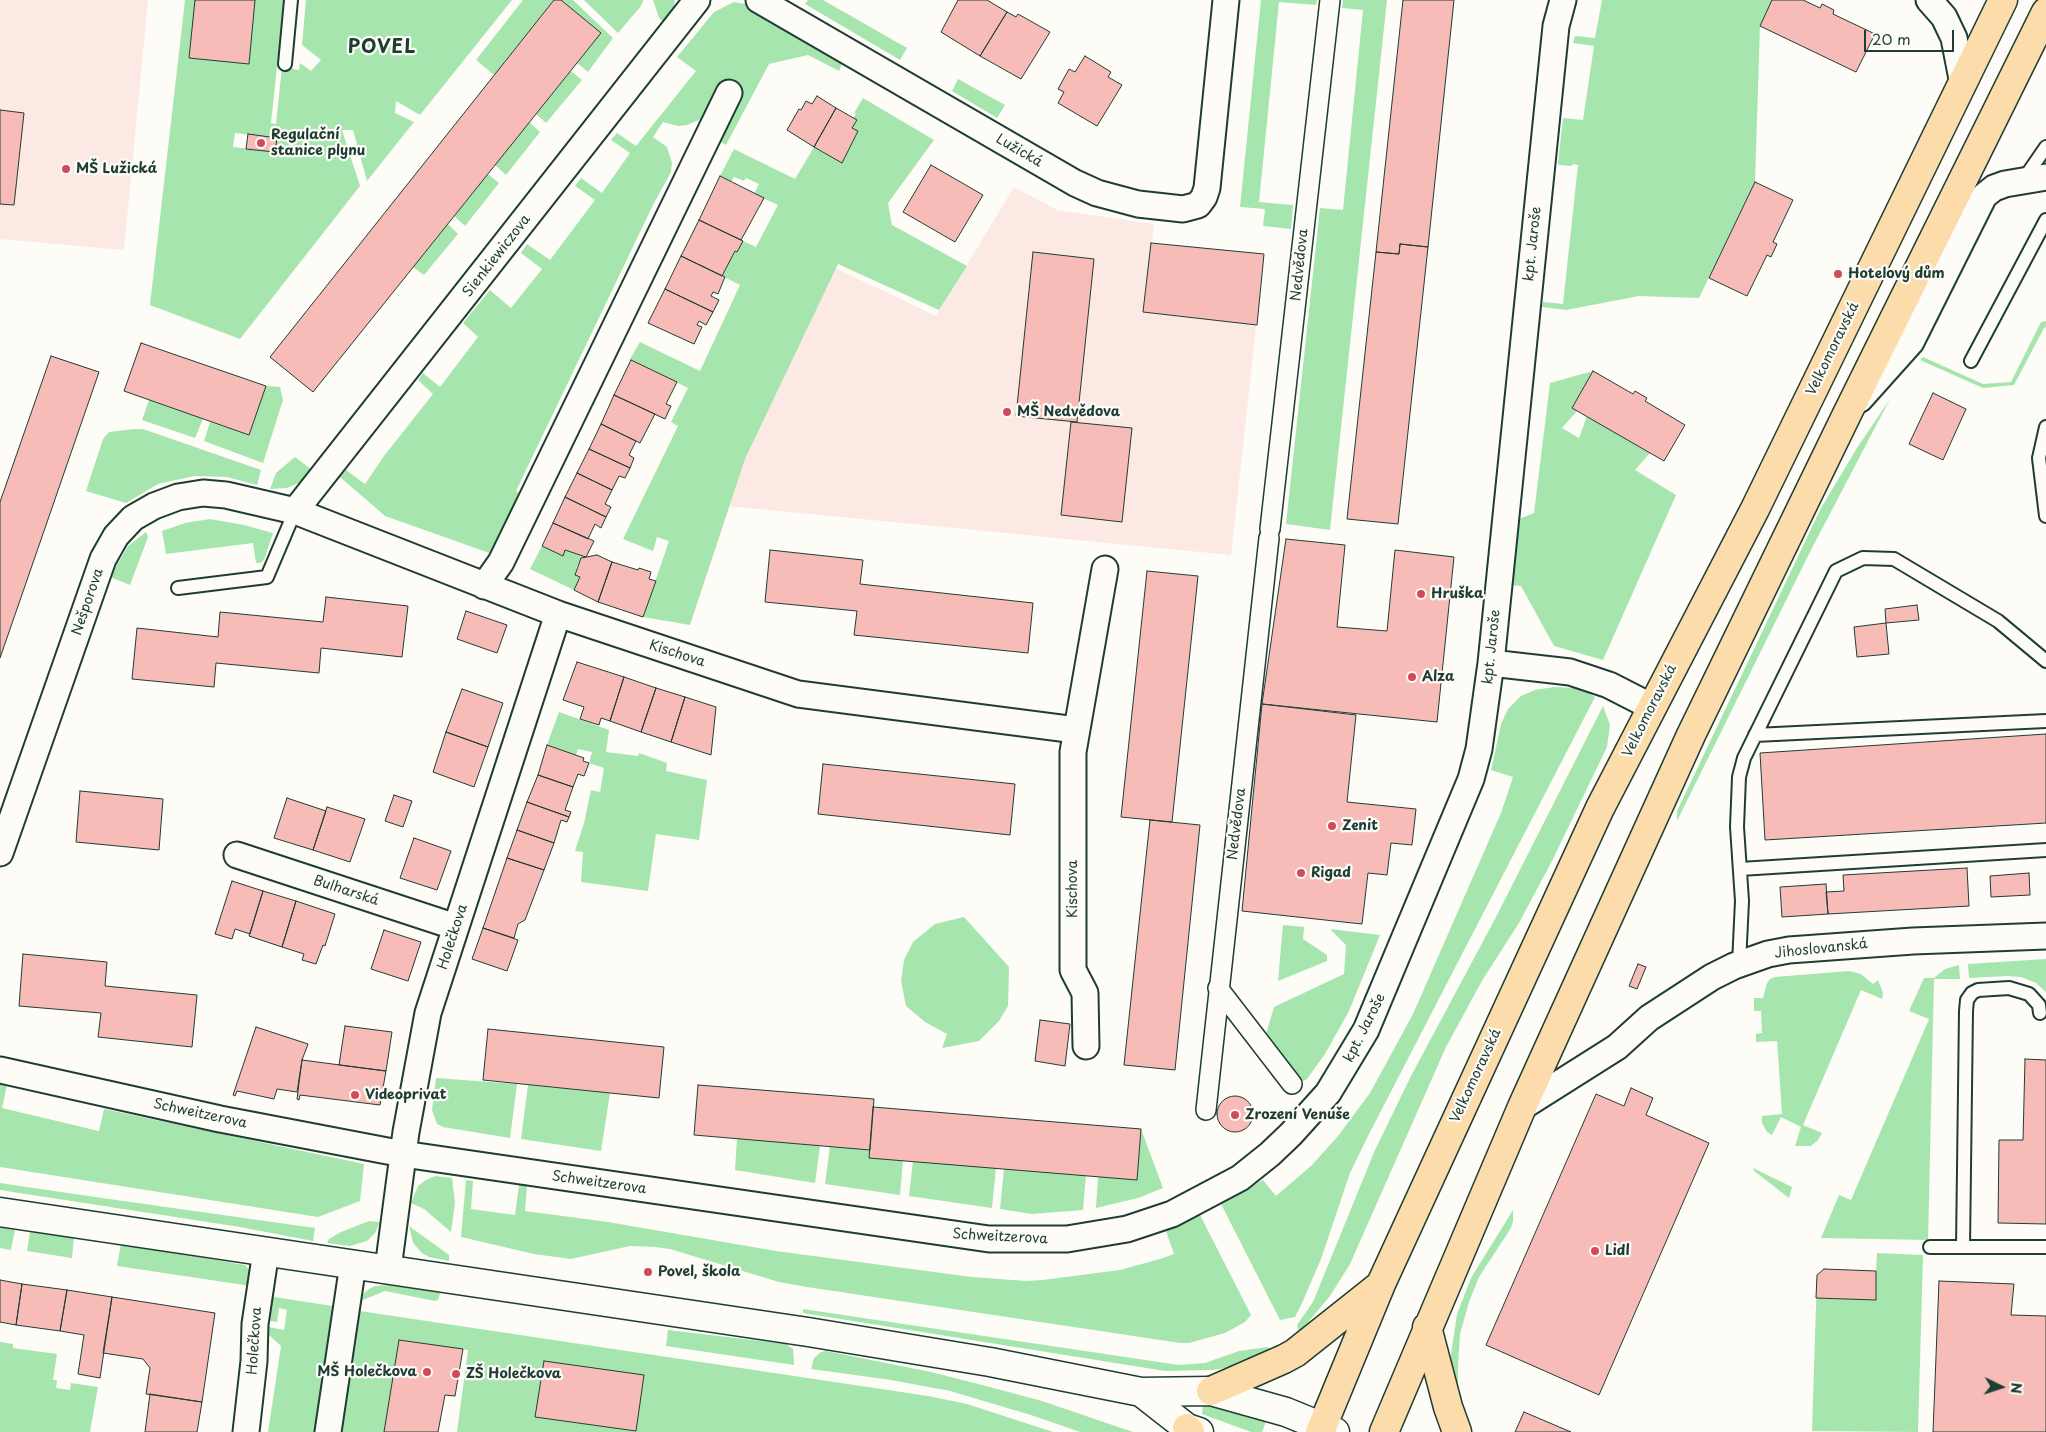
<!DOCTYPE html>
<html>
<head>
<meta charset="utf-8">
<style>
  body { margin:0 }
  #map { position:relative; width:2046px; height:1432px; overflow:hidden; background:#fdfcf7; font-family:"Playpen Sans",sans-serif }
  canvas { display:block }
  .north { position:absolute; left:1976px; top:1362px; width:50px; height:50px; -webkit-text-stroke:4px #fdfcf7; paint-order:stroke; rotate:94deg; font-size:14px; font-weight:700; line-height:20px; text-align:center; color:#1f3d34 }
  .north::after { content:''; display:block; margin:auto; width:18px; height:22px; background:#1f3d34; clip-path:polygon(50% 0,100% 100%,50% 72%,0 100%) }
  .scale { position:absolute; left:1864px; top:30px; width:90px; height:22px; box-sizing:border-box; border:2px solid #1f3d34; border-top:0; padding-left:6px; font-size:15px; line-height:18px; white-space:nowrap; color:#1f3d34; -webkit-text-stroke:4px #fdfcf7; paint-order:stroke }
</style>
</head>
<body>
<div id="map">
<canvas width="2046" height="1432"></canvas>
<div class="north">N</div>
<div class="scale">20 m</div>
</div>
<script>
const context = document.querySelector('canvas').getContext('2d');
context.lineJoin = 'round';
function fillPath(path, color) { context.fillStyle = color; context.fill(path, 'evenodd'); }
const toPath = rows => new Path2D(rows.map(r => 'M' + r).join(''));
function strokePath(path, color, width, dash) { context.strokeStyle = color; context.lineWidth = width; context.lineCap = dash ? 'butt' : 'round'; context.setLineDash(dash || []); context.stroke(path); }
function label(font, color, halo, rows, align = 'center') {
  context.font = font + ' "Playpen Sans",sans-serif'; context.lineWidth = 4.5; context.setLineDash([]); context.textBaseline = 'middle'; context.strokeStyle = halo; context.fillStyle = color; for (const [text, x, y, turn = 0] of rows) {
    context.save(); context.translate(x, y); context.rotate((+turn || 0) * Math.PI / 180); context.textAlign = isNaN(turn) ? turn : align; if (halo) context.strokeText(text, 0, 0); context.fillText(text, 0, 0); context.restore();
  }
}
fillPath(toPath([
  [0,0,148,0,124,250,0,239],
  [1014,187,1057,210,1154,224,1152,243,1264,254,1231,555,728,506,745,459,835,268,936,316]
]), '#fce9e4');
fillPath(toPath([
  [185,0,195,0,189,58,249,64,255,0,284,0,271,123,276,124,282,67,299,70,300,63,311,71,321,60,302,45,306,0,512,0,420,115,396,101,395,113,414,122,367,181,353,130,342,130,360,186,240,339,150,305],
  [235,133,276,138,275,152,233,147],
  [523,0,554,0,494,75,476,60],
  [561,0,573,0,613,38,588,72,577,63,600,33],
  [584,0,643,0,643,1,641,6,618,33],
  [653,0,675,0,673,12,665,23,659,18],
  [808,0,823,0,907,48,900,60,805,4],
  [1261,0,1317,0,1316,5,1279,2,1259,202,1293,205,1291,229,1263,226,1265,209,1240,207],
  [1343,0,1387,0,1330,530,1286,524,1320,208,1343,210,1363,10,1342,8],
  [1602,0,1772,0,1760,26,1755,182,1699,298,1639,296,1566,310,1542,307,1543,302,1563,304,1578,165,1573,164,1572,166,1559,165,1558,163,1563,118,1583,120,1594,46,1573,43,1575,36,1595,38],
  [734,2,756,6,844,59,839,71,808,55,769,64,726,145,719,141,712,108,701,119,687,125,678,126,663,122,653,137,667,147,672,163,671,172,653,205,516,491,524,496,495,555,385,516,340,477,346,470,365,484,384,456,433,394,418,380,423,373,440,387,478,337,463,323,490,290,511,308,542,269,521,253,527,244,550,260,595,200,575,186,581,178,602,193,630,153,611,140,617,133,636,146,696,71,677,57,714,12],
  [571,71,582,80,546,123,536,114],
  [958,79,1005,105,997,118,952,91],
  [863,98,934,140,888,203,892,225,967,266,939,310,838,264,745,459,690,625,643,617,669,541,657,537,653,551,623,539,678,426,671,422,688,388,630,359,640,342,700,371,740,285,722,276,735,251,737,252,743,241,756,247,778,205,754,194,759,184,746,178,744,181,734,177,731,182,720,176,734,149,795,179,814,147,842,162,858,132,852,128,857,120,853,118,856,114,854,113],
  [529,122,540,132,506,175,495,165],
  [488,174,499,183,465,226,454,216],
  [448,224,458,234,424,275,413,267],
  [2046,321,2046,327,2044,328,2014,385,1983,388,1920,360,1923,357,1983,384,2011,382,2041,322],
  [1593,371,1572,408,1577,411,1562,428,1579,438,1587,416,1650,453,1635,470,1676,495,1603,660,1554,646,1521,586,1512,585,1519,519,1534,513,1550,383],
  [266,386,280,387,283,400,263,463,204,441,210,422,249,435],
  [1890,399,1811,550,1677,821,1677,811,1821,508,1857,448],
  [149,400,203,419,195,438,142,420],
  [134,429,143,429,261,470,257,485,227,477,194,476,158,484,126,503,86,491,103,439,109,432],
  [295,457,312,470,303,481,287,488,270,489,276,473],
  [210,519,244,525,273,533,264,560,260,563,256,563,253,543,166,554,162,531,185,523],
  [146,532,148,537,130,585,110,577,128,546],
  [542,546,562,556,565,550,586,557,581,558,576,568,577,569,575,575,580,577,574,590,530,569],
  [1554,687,1575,688,1586,691,1595,697,1368,1136,1350,1173,1321,1259,1302,1303,1295,1317,1280,1320,1221,1204,1263,1180,1276,1196,1312,1165,1338,1136,1370,1093,1413,1014,1501,813,1513,777,1491,770,1501,724,1508,709,1521,696,1535,690],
  [1603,706,1610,725,1607,747,1552,861,1519,923,1483,979,1446,1047,1350,1264,1330,1296,1299,1333,1297,1325,1313,1302,1375,1150,1411,1076,1495,919],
  [559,712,609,730,606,752,638,756,639,753,667,763,666,771,707,780,699,840,656,834,648,891,581,882,583,852,575,851,584,823,591,790,600,792,604,768,589,763,592,752,578,749,576,755,547,745],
  [964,917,1009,967,1008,1006,999,1021,979,1041,942,1048,947,1034,925,1022,906,1006,901,981,904,960,913,942,935,924],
  [1283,925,1304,927,1303,939,1327,955,1327,961,1278,981],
  [1330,929,1380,935,1349,1011,1325,1054,1307,1079,1303,1081,1300,1079,1266,1034,1274,1007,1344,974,1346,945],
  [2046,959,2046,992,2036,983,2021,977,2008,976,1969,978,1968,964],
  [1959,965,1960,979,1934,979,1928,1240,1821,1238,1839,1195,1851,1200,1929,1019,1909,1011,1924,978,1934,978,1945,969],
  [1849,971,1861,974,1873,984,1878,980,1883,993,1882,999,1861,990,1803,1125,1822,1133,1818,1140,1811,1146,1795,1146,1801,1127,1781,1117,1772,1135,1767,1132,1762,1123,1762,1116,1782,1114,1777,1041,1756,1042,1756,1034,1762,1033,1761,1011,1754,1011,1754,998,1763,998,1767,983,1770,979,1775,977],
  [436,1078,517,1084,510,1138,443,1127,437,1124,432,1110],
  [0,1084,7,1085,2,1108,99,1131,104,1109,364,1164,360,1201,318,1217,0,1167],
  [528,1085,610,1093,601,1151,521,1139],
  [1141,1129,1163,1188,1138,1198,1096,1208,1098,1177,1137,1179],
  [737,1138,820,1146,815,1183,735,1170],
  [830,1146,870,1150,903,1160,900,1195,825,1184],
  [913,1161,996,1168,992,1208,909,1196],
  [1753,1168,1792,1187,1789,1198,1754,1171],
  [1004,1169,1086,1175,1083,1210,1032,1214,1000,1209],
  [435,1176,452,1178,455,1203,451,1232,424,1209,411,1203,418,1186,426,1180],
  [466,1180,473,1181,471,1209,515,1215,519,1185,527,1186,525,1211,608,1222,776,1251,972,1277,1026,1281,1042,1280,1120,1270,1160,1259,1174,1254,1166,1231,1200,1215,1251,1315,1245,1322,1225,1333,1189,1343,1180,1343,807,1287,779,1282,670,1249,655,1247,630,1246,571,1259,534,1254,461,1237],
  [0,1183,95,1197,315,1228,313,1241,240,1227,0,1190],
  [1513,1210,1513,1221,1511,1228,1479,1277,1469,1302,1460,1334,1458,1367,1458,1390,1457,1393,1450,1361,1457,1314,1471,1278],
  [369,1221,380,1222,375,1233,367,1241,350,1246,327,1243,329,1239,341,1232],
  [409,1226,449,1255,449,1261,429,1257,422,1253,413,1243],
  [0,1227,15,1230,11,1250,0,1248],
  [30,1232,74,1237,72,1258,27,1251],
  [121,1244,245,1265,252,1274,251,1286,117,1266],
  [1877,1253,1923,1255,1918,1432,1812,1431,1817,1275,1824,1269,1876,1271],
  [388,1285,430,1291,440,1293,438,1300,435,1301,385,1291,358,1302,362,1295,369,1289,375,1286],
  [268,1296,339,1307,319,1432,268,1432,281,1346,268,1334,264,1326,284,1330,287,1310,279,1308,277,1322,264,1320],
  [803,1309,1179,1365,1205,1363,1239,1351,1268,1347,1271,1351,1236,1366,1213,1370,1165,1371,803,1313],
  [353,1310,928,1396,967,1404,1053,1432,457,1432,468,1350,400,1340,384,1432,336,1432],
  [544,1361,644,1375,636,1431,535,1417],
  [668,1330,786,1344,793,1349,794,1365,666,1346],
  [0,1342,13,1344,13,1348,57,1354,53,1380,57,1380,56,1388,70,1390,71,1383,98,1387,90,1432,0,1432],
  [826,1351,931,1372,986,1386,1042,1401,1133,1432,1080,1432,1031,1415,950,1391,891,1380,811,1369,814,1358,821,1352],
  [1206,1404,1267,1419,1262,1432,1251,1432,1202,1414,1203,1406]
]), '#a6e6ae');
const building = toPath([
  [195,0,255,0,249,64,189,58,195,0],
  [554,0,561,0,601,33,313,392,270,357,554,0],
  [958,0,987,0,1007,12,980,56,941,32,958,0],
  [1403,0,1454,0,1428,247,1400,244,1399,254,1376,252,1403,0],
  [1772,0,1803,0,1820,8,1822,4,1834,10,1833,14,1875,34,1856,72,1760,26,1772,0],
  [1007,12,1016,17,1018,14,1050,32,1021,79,980,56,1007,12],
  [1085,56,1111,72,1108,77,1122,85,1097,126,1058,103,1064,92,1058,89,1069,69,1075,72,1085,56],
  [817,96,836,108,814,147,787,130,799,109,801,110,806,101,812,104,817,96],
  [836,108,857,120,852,128,858,131,842,163,814,147,836,108],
  [0,110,24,113,14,205,0,204,0,110],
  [248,134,277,138,275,152,246,149,248,134],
  [931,165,983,195,955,242,903,212,931,165],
  [720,176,764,198,741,240,699,220,720,176],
  [1755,182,1793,200,1773,242,1777,244,1771,257,1767,255,1747,296,1709,278,1755,182],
  [699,220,743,241,737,252,735,251,722,276,681,256,699,220],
  [1151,243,1264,254,1257,325,1143,312,1151,243],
  [1400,244,1428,247,1398,524,1347,519,1376,252,1399,254,1400,244],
  [1033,252,1094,259,1077,422,1016,416,1033,252],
  [681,256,725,277,718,294,713,292,711,296,719,300,713,312,665,289,681,256],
  [665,289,713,312,706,325,699,321,697,325,702,327,694,344,648,323,665,289],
  [141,343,266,386,249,435,124,391,141,343],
  [51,356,99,372,0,658,0,502,51,356],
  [631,360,677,382,666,404,671,406,665,419,614,395,631,360],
  [1593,371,1633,394,1635,391,1647,398,1645,401,1685,425,1664,461,1572,408,1593,371],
  [1933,393,1966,409,1943,460,1909,444,1933,393],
  [614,395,655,414,640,443,601,424,614,395],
  [1071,422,1132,428,1122,522,1061,515,1071,422],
  [601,424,636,441,629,455,634,458,630,468,589,449,601,424],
  [589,449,630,468,625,478,619,476,612,490,577,473,589,449],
  [577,473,612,490,605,504,611,507,606,517,565,497,577,473],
  [565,497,606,517,601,528,595,524,588,539,553,523,565,497],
  [553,523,594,541,586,557,565,550,563,556,542,546,553,523],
  [1286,539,1345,545,1337,627,1387,631,1395,550,1454,557,1437,722,1262,704,1286,539],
  [770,550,863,560,860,584,1033,603,1028,653,854,635,857,611,765,602,770,550],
  [597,555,612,562,598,602,574,590,580,577,575,575,581,558,597,555],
  [612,562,638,570,639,568,651,572,649,579,656,581,643,617,598,602,612,562],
  [1147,571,1198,576,1172,822,1121,817,1147,571],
  [326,597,408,606,402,657,321,648,319,673,216,663,214,687,132,679,137,628,218,637,220,612,323,622,326,597],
  [1917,605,1919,620,1886,623,1885,609,1917,605],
  [466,611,507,625,497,653,457,639,466,611],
  [1886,623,1889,654,1857,657,1854,627,1886,623],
  [577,662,624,677,610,721,601,718,599,725,580,719,584,707,563,700,577,662],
  [624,677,656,688,641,732,610,721,624,677],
  [656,688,685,697,671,742,641,732,656,688],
  [462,689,503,703,488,747,446,732,462,689],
  [685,697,716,707,711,755,671,742,685,697],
  [1262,704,1356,715,1347,802,1416,809,1412,845,1391,843,1387,875,1368,873,1362,924,1242,911,1262,704],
  [446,732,488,747,474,787,433,772,446,732],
  [2046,734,2046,823,1765,840,1760,753,2046,734],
  [547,745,584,758,583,761,589,763,584,776,578,774,573,787,538,775,547,745],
  [823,764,1015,784,1010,835,818,814,823,764],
  [538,775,573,787,565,810,571,812,569,817,527,802,538,775],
  [80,791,163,799,159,850,76,842,80,791],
  [394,795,412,801,403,827,385,821,394,795],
  [287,798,326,811,313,850,274,838,287,798],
  [527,802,569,817,567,822,561,820,554,843,517,830,527,802],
  [327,807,365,819,350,862,313,850,327,807],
  [1150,820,1200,825,1175,1070,1124,1065,1150,820],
  [517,830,554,843,544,870,507,858,517,830],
  [414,838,451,851,437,890,400,878,414,838],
  [507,858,544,870,525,920,518,924,514,938,483,928,507,858],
  [1967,868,1969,906,1828,914,1826,892,1844,891,1843,875,1967,868],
  [2029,873,2030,895,1991,897,1990,876,2029,873],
  [232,881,263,891,250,934,235,929,232,939,215,934,232,881],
  [1826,884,1828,914,1782,917,1780,887,1826,884],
  [263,891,296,901,282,947,249,936,263,891],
  [296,901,335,914,325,946,323,945,316,964,302,960,304,954,282,947,296,901],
  [483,928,518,940,507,971,472,959,483,928],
  [384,930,421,942,408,981,371,969,384,930],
  [23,954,107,962,105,986,197,995,192,1047,98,1037,101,1013,19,1006,23,954],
  [1638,964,1646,967,1637,989,1629,986,1638,964],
  [1040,1020,1070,1024,1065,1066,1035,1061,1040,1020],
  [345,1026,392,1032,386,1071,339,1065,345,1026],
  [256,1027,308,1044,302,1060,297,1092,277,1089,274,1099,237,1091,235,1096,233,1095,256,1027],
  [488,1029,664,1047,659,1098,483,1080,488,1029],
  [2025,1059,2046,1060,2046,1224,1998,1223,1999,1140,2023,1140,2025,1059],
  [302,1060,386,1071,380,1105,300,1095,299,1100,297,1099,302,1060],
  [698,1085,874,1099,870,1150,694,1135,698,1085],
  [1631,1088,1653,1098,1646,1115,1709,1143,1599,1395,1486,1345,1596,1094,1624,1106,1631,1088],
  '1217 1114a18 18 0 1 1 36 0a18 18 0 1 1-36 0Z',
  [873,1107,1141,1129,1137,1180,869,1158,873,1107],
  [1824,1269,1876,1271,1876,1300,1816,1298,1817,1275,1824,1269],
  [0,1280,22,1284,16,1325,0,1322,0,1280],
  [1939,1281,2014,1284,2011,1315,2046,1316,2046,1432,1933,1432,1939,1281],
  [22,1284,67,1290,60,1331,16,1325,22,1284],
  [67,1290,112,1297,100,1378,78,1374,84,1335,60,1331,67,1290],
  [112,1297,215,1313,202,1402,146,1394,150,1368,143,1359,103,1353,112,1297],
  [399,1340,463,1349,455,1396,445,1395,438,1432,384,1432,399,1340],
  [544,1361,644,1375,636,1431,535,1417,544,1361],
  [150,1394,202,1402,197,1432,145,1432,150,1394],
  [1524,1412,1571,1432,1515,1432,1524,1412]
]);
fillPath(building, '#f8bcb8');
strokePath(building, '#1f3d34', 1);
const service = toPath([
  [285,64,291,0],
  [2024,179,2046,147],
  [1971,361,2046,220],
  [2046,427,2039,458,2046,516],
  [178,588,267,577,295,511],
  [1755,735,2046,721],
  [1740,869,2046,850],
  [1739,964,1742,901,1737,827,1739,777,1744,758,1836,571,1863,558,1894,559,1998,621,2046,661],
  [1930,1247,2046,1247],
  [1963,1247,1966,1011,1967,1000,1972,993,1978,990,2009,988,2029,994,2039,1005,2040,1013]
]);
const pedestrian = toPath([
  [1270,529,1330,0],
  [1218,988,1292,1084],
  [1206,1110,1269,538]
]);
const minor = toPath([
  [759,0,1075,183,1097,193,1138,204,1183,209,1198,205,1204,197,1207,188,1226,0],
  [1929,0,1944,17,1954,38,1963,84],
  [1860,399,1911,342,1984,196,1994,188,2005,184,2046,177],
  [295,511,697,0],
  [484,586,501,562,729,93],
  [1491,663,1570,672,1609,685,1652,707],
  [0,853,103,559,116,536,133,518,154,506,178,497,203,493,226,495,295,511,558,614,798,694,1076,730],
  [237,855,456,927],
  [1086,1046,1085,993,1073,970,1073,752,1105,569],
  [0,1070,220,1119,403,1154,989,1239,1067,1239,1127,1229,1172,1214,1240,1178,1270,1154,1291,1134,1328,1093,1366,1030,1471,779,1479,749,1491,663,1556,26,1563,0],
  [1522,1107,1617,1047,1649,1018,1712,977,1734,966,1768,954,1789,950,1913,941,2046,936],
  [388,1269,406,1132,428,1013,558,614],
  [246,1432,254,1361,255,1324,266,1251],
  [328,1432,353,1264]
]);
const tertiary = toPath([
  [0,1212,808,1332,990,1362,1141,1392,1211,1391,1286,1412,1335,1432],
  [1141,1392,1187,1428,1199,1432]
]);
const primary = toPath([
  [1427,1327,1448,1407,1457,1432],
  [1211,1391,1284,1359,1295,1353,1378,1287],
  [1187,1428,1190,1432],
  [1320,1432,1381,1284,1600,808,1755,509,2003,0],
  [1384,1432,1522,1107,1691,735,1848,412,2046,12]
]);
strokePath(service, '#1f3d34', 16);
strokePath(pedestrian, '#1f3d34', 22);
strokePath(minor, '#1f3d34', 29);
strokePath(tertiary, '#1f3d34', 31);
strokePath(primary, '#1f3d34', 31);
strokePath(service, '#fdfcf7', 12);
strokePath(pedestrian, '#fdfcf7', 19);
strokePath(minor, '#fdfcf7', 25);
strokePath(tertiary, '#fdfcf7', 28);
strokePath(primary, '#fddcac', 28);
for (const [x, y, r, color] of [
  [261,143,5,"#d1495b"],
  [66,169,5,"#d1495b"],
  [1838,274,5,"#d1495b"],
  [1007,412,5,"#d1495b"],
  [1421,594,5,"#d1495b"],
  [1412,677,5,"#d1495b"],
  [1332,826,5,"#d1495b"],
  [1301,873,5,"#d1495b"],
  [355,1095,5,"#d1495b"],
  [1235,1115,5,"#d1495b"],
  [1595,1251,5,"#d1495b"],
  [648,1272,5,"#d1495b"],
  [427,1372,5,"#d1495b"],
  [456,1374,5,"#d1495b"]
]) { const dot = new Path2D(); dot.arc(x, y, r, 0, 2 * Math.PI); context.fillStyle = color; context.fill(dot); strokePath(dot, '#fdfcf7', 2); }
label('bold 14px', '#1f3d34', '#fdfcf7', [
  ["Regulační",271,135],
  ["stanice plynu",271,151],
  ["MŠ Lužická",76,169],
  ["Hotelový dům",1848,274],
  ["MŠ Nedvědova",1017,412],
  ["Hruška",1431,594],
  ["Alza",1422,677],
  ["Zenit",1342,826],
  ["Rigad",1311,873],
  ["Videoprivat",365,1095],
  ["Zrození Venuše",1245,1115],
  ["Lidl",1605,1251],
  ["Povel, škola",658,1272],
  ["MŠ Holečkova",417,1372,"right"],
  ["ZŠ Holečkova",466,1374]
], 'left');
label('14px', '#1f3d34', '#fdfcf7', [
  ["Lužická",1019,151,30],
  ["kpt. Jaroše",1533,244,-84],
  ["Sienkiewiczova",497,256,-52],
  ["Nedvědova",1300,265,-84],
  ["Velkomoravská",1833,349,-64],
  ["Nešporova",88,602,-71],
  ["kpt. Jaroše",1492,647,-84],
  ["Kischova",677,654,18],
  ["Velkomoravská",1650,711,-63],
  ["Nedvědova",1237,824,-83],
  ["Kischova",1073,889,-90],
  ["Bulharská",346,891,18],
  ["Holečkova",453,937,-72],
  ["Jihoslovanská",1821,949,-6],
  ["kpt. Jaroše",1365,1028,-63],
  ["Velkomoravská",1476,1076,-65],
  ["Schweitzerova",200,1114,12],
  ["Schweitzerova",599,1183,8],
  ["Schweitzerova",1000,1237,3],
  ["Holečkova",255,1341,-86]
]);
context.letterSpacing = '1px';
label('bold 19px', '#1f3d34', '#fdfcf7', [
  ["POVEL",382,48]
]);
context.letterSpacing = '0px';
</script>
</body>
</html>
